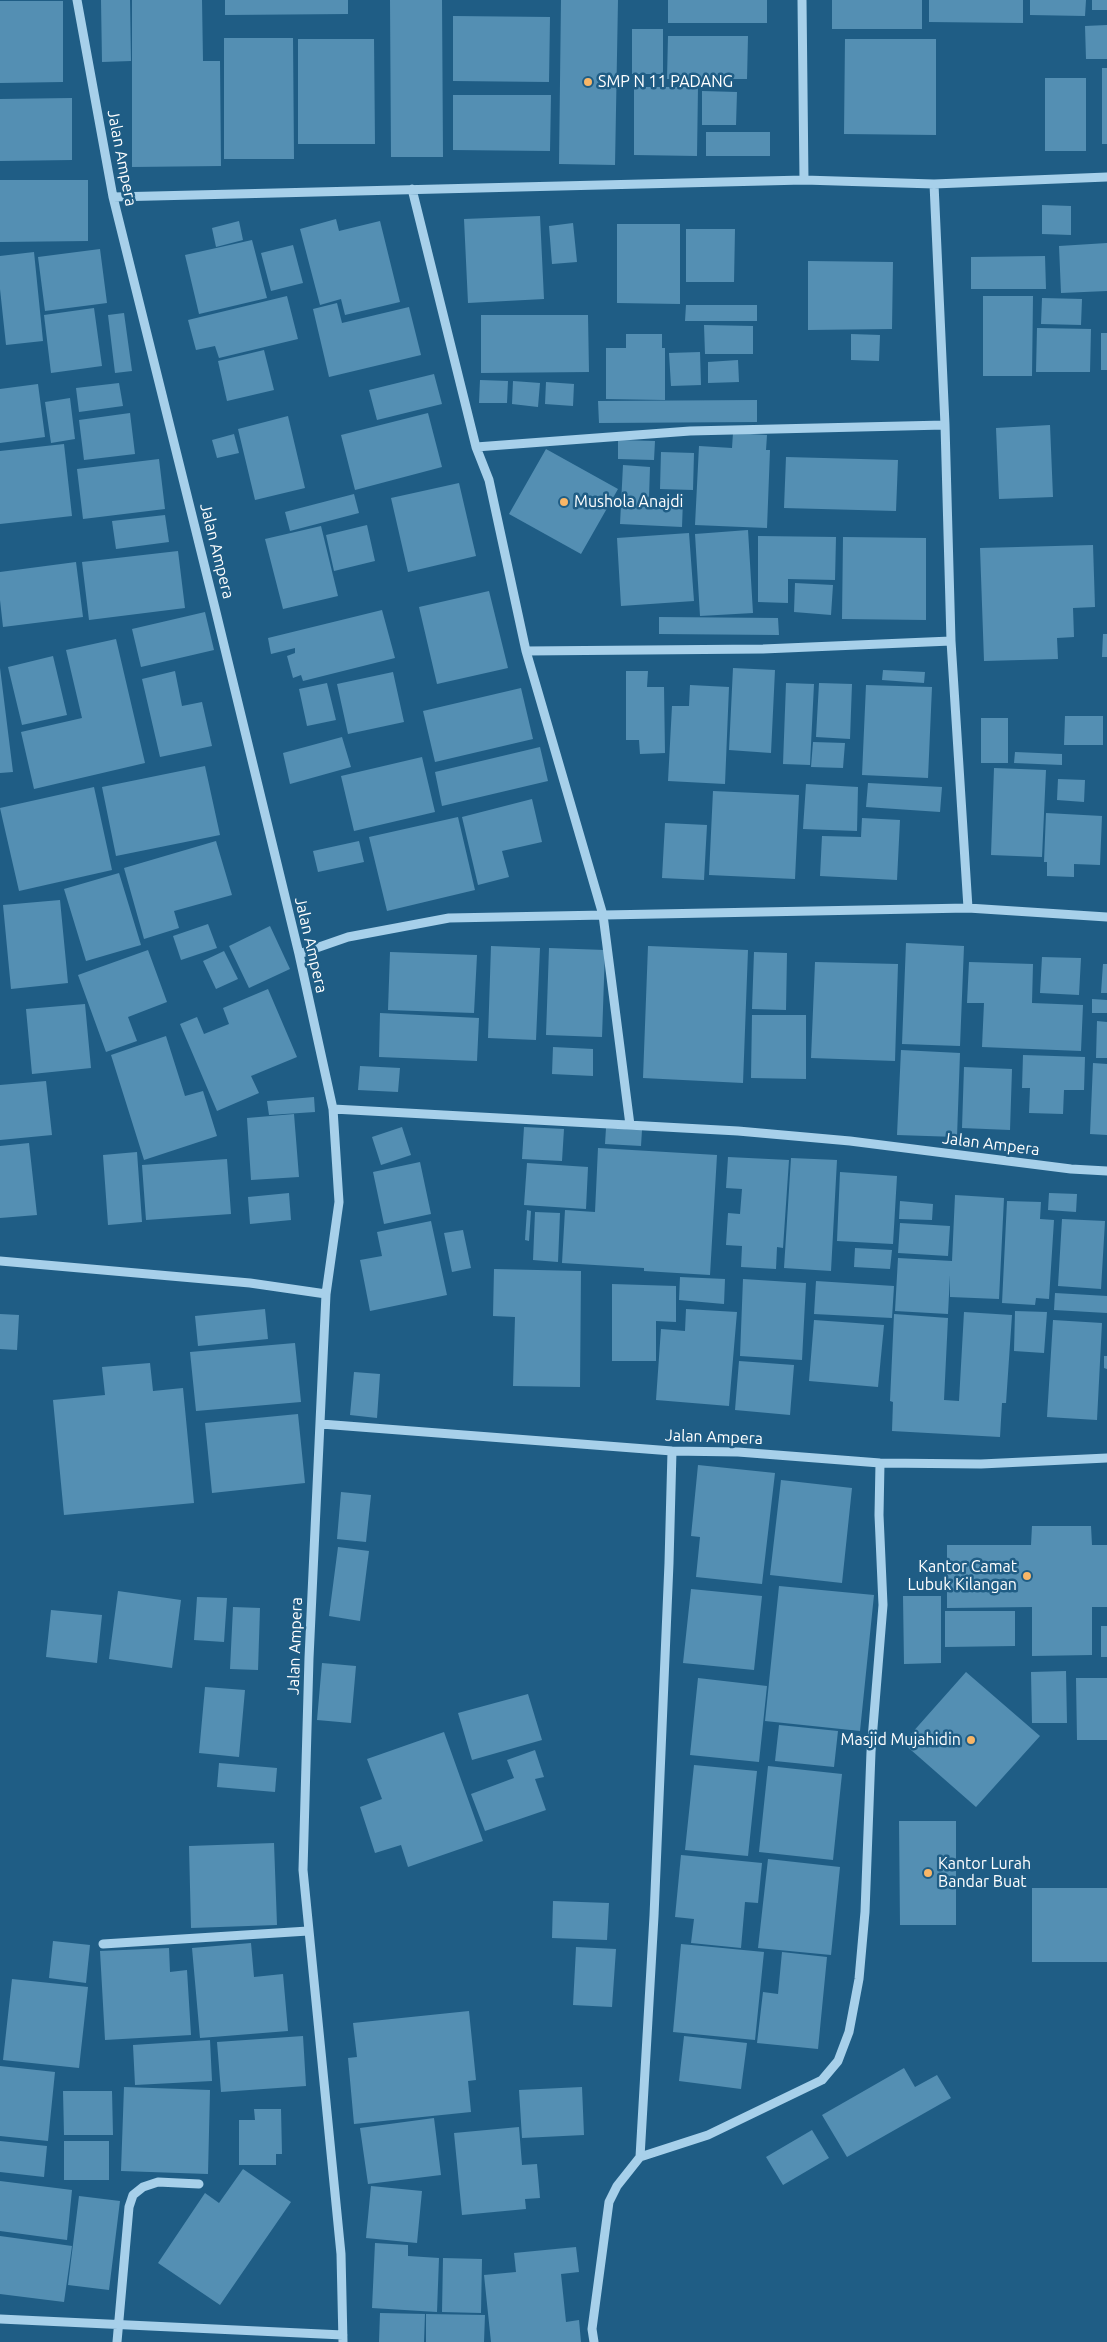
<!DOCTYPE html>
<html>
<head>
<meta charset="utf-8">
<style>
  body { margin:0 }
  canvas { display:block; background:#1f5d85 }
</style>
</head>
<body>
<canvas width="1107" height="2342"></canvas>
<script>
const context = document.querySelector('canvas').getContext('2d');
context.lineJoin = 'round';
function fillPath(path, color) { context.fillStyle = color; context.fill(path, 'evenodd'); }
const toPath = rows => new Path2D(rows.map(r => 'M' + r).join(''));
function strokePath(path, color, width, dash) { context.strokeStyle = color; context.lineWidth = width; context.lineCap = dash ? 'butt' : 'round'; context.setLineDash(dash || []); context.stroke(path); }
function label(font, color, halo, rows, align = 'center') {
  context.font = font + ' Ubuntu,sans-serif'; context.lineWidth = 5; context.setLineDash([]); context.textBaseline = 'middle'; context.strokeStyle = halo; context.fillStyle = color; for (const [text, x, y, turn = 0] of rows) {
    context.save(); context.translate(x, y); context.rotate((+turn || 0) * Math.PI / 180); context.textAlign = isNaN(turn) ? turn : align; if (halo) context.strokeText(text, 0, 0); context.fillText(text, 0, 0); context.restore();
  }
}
fillPath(toPath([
  [101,0,130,0,131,61,102,62],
  [132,0,202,0,203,61,220,61,221,166,132,167],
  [225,0,348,0,348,14,225,15],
  [390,0,442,0,443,157,391,157],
  [561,0,618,0,615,165,559,164],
  [668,0,767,0,767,23,668,23],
  [832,0,922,0,922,29,832,29],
  [929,0,1023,0,1023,23,929,22],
  [1030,0,1086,0,1085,16,1030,15],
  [1092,0,1107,0,1107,10,1092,10],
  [0,1,63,1,63,82,0,83],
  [453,16,550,17,549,82,453,81],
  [1107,25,1107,59,1086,59,1085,26],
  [632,29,663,29,663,74,632,74],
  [668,36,748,36,747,79,667,79],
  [224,38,293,38,294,159,224,159],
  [298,39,374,39,375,144,298,144],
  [845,39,936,39,936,135,844,134],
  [1102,68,1107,68,1107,144,1102,144],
  [1045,78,1086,78,1086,151,1045,151],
  [634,87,698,87,697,156,634,155],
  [702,91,737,92,736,125,702,125],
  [453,95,551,95,550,151,453,150],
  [72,98,72,160,0,161,0,99],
  [706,132,770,132,770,156,706,156],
  [0,180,88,180,88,241,0,242],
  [1042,205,1071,206,1071,235,1042,234],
  [540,216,544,299,468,303,464,219],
  [336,219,339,231,380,221,400,302,345,315,341,299,320,305,300,229],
  [239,221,243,240,216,247,212,228],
  [573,223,577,262,552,264,549,226],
  [617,224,680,224,680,304,617,303],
  [686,229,735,229,734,282,686,282],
  [252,240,267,298,199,314,185,255],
  [1107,243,1107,291,1061,293,1059,246],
  [293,245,303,283,271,291,261,253],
  [100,249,107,303,45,311,38,257],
  [34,252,43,341,6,345,0,289,0,256],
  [1045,256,1046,289,971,289,971,257],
  [808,261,893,262,892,329,808,330],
  [287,296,298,339,219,358,215,346,196,350,188,320],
  [983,296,1033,296,1032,376,983,376],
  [1042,298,1082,299,1081,325,1041,324],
  [337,303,342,323,409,307,421,355,329,377,313,309],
  [686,305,757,305,757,321,685,321],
  [94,308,102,366,51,373,44,315],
  [124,313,132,371,115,373,108,315],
  [481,315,588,315,589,372,481,373],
  [704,325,753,326,753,354,705,354],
  [1037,328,1091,329,1090,372,1036,372],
  [1101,333,1107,333,1107,370,1101,370],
  [626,334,662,334,662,348,665,348,665,400,606,399,606,348,626,348],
  [851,334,880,335,879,361,851,360],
  [264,350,274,390,227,401,218,361],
  [700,352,701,385,671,386,669,353],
  [738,360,739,382,708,383,708,362],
  [434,374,442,404,377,420,369,390],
  [480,380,508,381,507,403,479,403],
  [513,381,540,383,538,407,512,404],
  [546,382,574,384,573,406,545,404],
  [119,383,123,406,79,412,76,388],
  [38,384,45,437,0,443,0,389],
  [70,398,75,439,51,443,45,402],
  [757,400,757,422,599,423,598,401],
  [130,413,135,454,84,460,79,420],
  [428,413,442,467,355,490,341,435],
  [288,416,305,488,255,500,238,429],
  [1050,425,1053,497,999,499,996,428],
  [733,433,767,435,766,450,770,450,767,528,695,525,699,446,732,448],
  [234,434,239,453,217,458,212,440],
  [618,440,655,441,654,460,618,459],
  [64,444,72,516,0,524,0,451],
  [546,449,618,489,581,554,509,514],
  [661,452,694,453,693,490,660,489],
  [786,457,898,460,896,511,784,508],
  [159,459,165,509,83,519,77,469],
  [623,465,650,467,649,497,683,499,682,527,620,524],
  [459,483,476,556,408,572,391,498],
  [354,494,359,513,290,531,285,512],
  [165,515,169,542,116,549,112,521],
  [367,525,375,561,334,571,326,535],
  [321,526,338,596,283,609,265,539],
  [748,530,753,613,700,616,695,534],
  [689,533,694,601,621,606,617,538],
  [758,536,836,537,835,580,788,579,788,603,758,602],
  [843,537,926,538,926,620,842,619],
  [1093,545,1095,607,1073,608,1074,637,1057,638,1058,659,984,661,980,548],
  [178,551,185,608,89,620,82,562],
  [76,562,83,617,3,627,0,600,0,572],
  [795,583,833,585,831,615,794,612],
  [489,591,508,668,437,684,419,607],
  [382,610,395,658,303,681,301,675,293,678,287,656,295,653,295,648,271,654,268,638],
  [205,612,214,650,141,667,132,629],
  [659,617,778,618,779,635,659,634],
  [1103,634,1107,634,1107,657,1102,657],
  [116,639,145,763,34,789,21,732,82,718,66,650],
  [53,656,67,715,22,725,8,667],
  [0,668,13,772,0,773],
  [733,668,775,670,771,753,729,750],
  [883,670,925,672,924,683,882,680],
  [175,671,182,706,202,702,212,746,160,757,142,679],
  [626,671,648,671,647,687,664,687,665,753,640,754,639,740,626,740],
  [393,672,404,722,348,734,337,684],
  [327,683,336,720,307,726,299,689],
  [786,683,814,684,810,765,783,764],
  [819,683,852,684,850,739,816,737],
  [690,685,729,687,725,784,668,781,672,706,689,706],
  [866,685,932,687,928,778,862,775],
  [521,688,533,739,435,762,423,711],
  [1065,716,1103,716,1103,745,1064,745],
  [981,718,1008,718,1008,763,981,763],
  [342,737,351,767,290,784,283,753],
  [813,742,845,743,843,768,811,767],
  [540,747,548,781,442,806,435,772],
  [1015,752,1062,754,1062,765,1014,763],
  [422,757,435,812,354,831,341,776],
  [205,766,220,835,116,856,102,787],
  [994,768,1046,770,1042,857,991,855],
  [1058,779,1085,780,1084,802,1057,800],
  [868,783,942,787,940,812,866,807],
  [806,784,858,787,857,831,803,829],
  [94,787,112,870,19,891,0,808],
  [713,791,799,795,795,879,709,875],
  [532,799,542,842,502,851,509,877,478,885,462,817],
  [1046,813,1102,816,1100,865,1074,864,1074,877,1047,876,1047,862,1044,862],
  [458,817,475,890,387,911,369,837],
  [862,818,900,820,897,880,820,876,822,836,861,837],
  [665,823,707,825,704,880,662,878],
  [216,841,232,895,174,911,179,928,144,939,124,868],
  [359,841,364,862,318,872,313,851],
  [119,873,141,945,86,961,64,889],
  [60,900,68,983,11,989,3,905],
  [208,924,217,948,181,960,173,936],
  [270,926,290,969,249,988,229,946],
  [906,943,964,946,960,1046,902,1044],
  [491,946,540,948,536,1040,488,1038],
  [648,946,748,950,743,1083,643,1078],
  [549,948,605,950,602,1037,546,1035],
  [148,950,167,1002,128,1017,137,1041,106,1052,78,975],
  [224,951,238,979,216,989,203,961],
  [390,952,477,955,474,1013,388,1010],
  [754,952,787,953,786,1010,752,1009],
  [1042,957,1081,958,1079,995,1040,993],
  [815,962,898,964,895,1061,811,1058],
  [969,962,1033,964,1032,1003,1083,1005,1081,1051,982,1047,984,1003,967,1003],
  [1103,964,1107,964,1107,993,1101,993],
  [268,989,297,1057,251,1076,259,1093,217,1111,180,1024,197,1017,204,1034,229,1024,223,1008],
  [1092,999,1107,1000,1107,1013,1092,1013],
  [85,1004,91,1068,32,1074,26,1009],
  [380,1013,479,1018,477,1061,379,1057],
  [752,1015,806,1015,806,1079,751,1078],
  [1097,1021,1107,1022,1107,1058,1096,1058],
  [166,1036,185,1096,203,1091,217,1136,144,1160,111,1055],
  [553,1047,593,1049,593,1076,552,1074],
  [901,1050,960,1053,957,1137,897,1135],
  [1023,1055,1085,1057,1084,1090,1064,1090,1063,1114,1029,1113,1030,1088,1022,1088],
  [1093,1063,1107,1064,1107,1135,1090,1134],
  [360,1066,400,1068,398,1092,358,1090],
  [964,1067,1012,1069,1010,1130,962,1128],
  [46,1081,52,1135,0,1140,0,1085],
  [314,1097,315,1112,269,1115,267,1101],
  [294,1114,299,1177,251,1180,247,1118],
  [402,1127,411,1155,381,1165,372,1137],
  [524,1127,564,1129,562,1161,522,1159],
  [606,1128,642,1130,641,1146,605,1144],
  [29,1143,37,1215,0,1218,0,1146],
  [598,1148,717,1155,710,1275,644,1271,644,1268,562,1263,565,1210,595,1212],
  [137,1152,142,1222,108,1225,103,1155],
  [728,1157,789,1160,783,1248,777,1247,776,1269,741,1267,742,1246,726,1245,728,1213,740,1214,742,1189,726,1188],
  [791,1158,837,1160,831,1271,784,1268],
  [227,1159,231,1214,146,1220,142,1165],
  [420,1162,431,1214,384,1224,373,1172],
  [527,1163,588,1167,586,1209,524,1205],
  [840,1172,897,1176,893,1244,837,1241],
  [289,1193,291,1220,250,1224,248,1197],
  [1049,1193,1077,1194,1076,1212,1048,1210],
  [955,1195,1004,1198,999,1299,950,1297,950,1275,948,1314,895,1311,898,1258,952,1261],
  [900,1201,933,1204,932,1220,899,1219],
  [1007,1201,1041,1202,1040,1219,1054,1220,1049,1299,1036,1298,1035,1305,1002,1303],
  [527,1210,531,1211,529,1241,525,1240],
  [535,1212,560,1213,558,1262,533,1260],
  [1062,1219,1105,1221,1101,1289,1058,1286],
  [431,1221,447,1295,370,1311,360,1260,382,1256,377,1232],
  [900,1223,950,1226,948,1256,898,1253],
  [463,1230,471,1268,452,1272,444,1233],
  [855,1248,892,1250,890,1269,854,1267],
  [494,1269,581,1271,580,1387,513,1386,515,1317,493,1316],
  [680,1277,725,1279,724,1304,679,1300],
  [743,1279,806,1283,802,1360,740,1356],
  [816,1281,894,1286,892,1318,814,1314],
  [612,1284,676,1286,676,1322,656,1321,656,1361,612,1361],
  [1055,1293,1107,1296,1107,1313,1054,1310],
  [265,1309,268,1339,198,1346,195,1316],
  [686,1309,737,1312,729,1406,656,1400,661,1329,685,1331],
  [1015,1311,1047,1312,1044,1353,1014,1351],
  [964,1312,1012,1315,1006,1403,1002,1403,1000,1437,892,1431,893,1402,890,1401,894,1314,948,1318,944,1400,959,1401],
  [0,1314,19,1315,17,1350,0,1349],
  [814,1320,884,1325,878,1387,809,1381],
  [1053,1320,1102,1323,1097,1420,1047,1417],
  [295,1343,301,1402,196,1411,190,1352],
  [1104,1356,1107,1356,1107,1369,1104,1368],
  [739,1361,794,1365,790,1415,735,1410],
  [150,1363,153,1391,183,1388,194,1503,64,1515,53,1400,105,1395,102,1367],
  [354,1372,380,1374,377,1418,350,1415],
  [298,1414,305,1483,212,1493,205,1423],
  [698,1465,775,1473,762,1584,696,1577,700,1537,691,1536],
  [781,1480,852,1488,842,1583,770,1575],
  [341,1492,371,1495,366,1542,337,1539],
  [1032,1526,1091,1526,1092,1545,1107,1545,1107,1607,1092,1607,1092,1655,1032,1656,1032,1607,947,1608,947,1545,1031,1545],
  [338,1547,369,1551,360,1621,329,1616],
  [779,1586,874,1595,860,1731,765,1721],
  [691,1589,762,1596,754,1670,683,1663],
  [118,1591,181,1600,172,1668,109,1659],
  [903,1596,941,1596,941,1663,904,1664],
  [197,1597,227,1598,224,1642,194,1640],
  [233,1607,260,1608,258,1670,230,1669],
  [51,1610,102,1615,97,1663,46,1657],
  [945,1611,1015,1611,1015,1646,945,1647],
  [1101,1626,1107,1626,1107,1657,1101,1657],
  [322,1663,356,1666,351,1723,317,1720],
  [1066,1671,1067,1723,1032,1723,1031,1672],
  [966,1672,1040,1736,976,1807,903,1743],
  [698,1678,767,1686,759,1762,690,1755],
  [1076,1678,1107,1678,1107,1740,1077,1740],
  [205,1687,245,1690,239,1757,199,1753],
  [528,1694,542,1740,472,1760,458,1713],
  [779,1725,838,1731,834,1767,775,1761],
  [444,1732,483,1841,408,1867,401,1845,375,1853,360,1807,382,1799,367,1759],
  [535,1750,544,1777,535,1779,546,1810,485,1831,471,1794,514,1778,507,1760],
  [219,1763,277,1768,275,1792,217,1787],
  [694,1765,757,1771,748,1856,685,1850],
  [768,1766,842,1774,833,1860,759,1852],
  [899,1821,956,1821,956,1925,900,1925],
  [274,1843,277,1925,191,1928,189,1846],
  [681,1855,762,1863,758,1903,745,1902,741,1948,691,1943,694,1919,675,1917],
  [768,1859,840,1867,831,1955,758,1948],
  [1032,1888,1107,1888,1107,1962,1032,1962],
  [553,1901,609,1903,607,1940,552,1938],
  [53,1941,90,1945,86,1983,49,1978],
  [251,1943,254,1977,283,1974,288,2031,200,2038,192,1948],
  [681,1944,764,1952,755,2040,673,2032],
  [576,1947,616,1949,612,2007,573,2005],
  [169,1948,170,1972,187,1970,191,2035,105,2040,100,1951],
  [782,1952,827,1957,818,2049,757,2043,763,1992,778,1994],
  [12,1979,88,1987,79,2068,3,2060],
  [469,2011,476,2080,468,2081,471,2112,354,2124,348,2058,357,2057,353,2023],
  [303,2036,306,2086,221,2092,217,2042],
  [684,2036,747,2043,741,2089,679,2081],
  [210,2040,212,2081,135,2085,133,2045],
  [0,2066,55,2072,48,2141,0,2136],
  [904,2068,915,2087,937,2075,951,2098,847,2157,822,2115],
  [124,2087,210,2090,208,2174,121,2171],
  [582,2087,584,2135,522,2138,519,2090],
  [63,2091,112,2091,113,2135,64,2135],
  [254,2109,281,2109,282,2154,276,2154,276,2165,239,2165,239,2120,255,2120],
  [434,2118,441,2175,368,2184,360,2128],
  [519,2127,522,2165,537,2164,540,2198,525,2199,526,2209,462,2215,454,2133],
  [812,2130,829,2158,783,2185,766,2157],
  [0,2141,47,2146,44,2177,0,2172],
  [64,2141,109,2141,109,2180,64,2180],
  [243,2169,291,2202,220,2305,158,2263,205,2193,219,2203],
  [0,2181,72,2190,67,2240,0,2231],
  [371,2186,422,2191,417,2243,366,2238],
  [79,2196,120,2201,109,2290,68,2285],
  [0,2236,72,2246,64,2302,0,2294],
  [375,2243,408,2245,408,2256,439,2258,437,2312,372,2308],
  [576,2247,579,2272,561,2274,566,2322,579,2320,581,2342,491,2342,484,2275,516,2272,514,2253],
  [443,2258,482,2259,481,2313,442,2312],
  [380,2313,425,2314,424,2342,379,2342],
  [426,2314,485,2315,484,2342,426,2342]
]), '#548fb3');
strokePath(toPath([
  [77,0,113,197,215,608,299,954,333,1109,339,1202,326,1294,309,1658,303,1870,341,2254,343,2342],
  [802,0,804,180],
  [934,184,945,425],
  [412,189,476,447,489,480,526,651,603,915,630,1125],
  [113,197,804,180,934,184,1107,177],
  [476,447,690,431,945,425,951,641,968,908],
  [526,651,763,649,951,641],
  [299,954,348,937,449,918,968,908,1107,917],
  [333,1109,738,1131,850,1141,1071,1169,1107,1171],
  [0,1261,250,1283,326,1294],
  [321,1424,672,1451,738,1452,880,1463,981,1464,1107,1458],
  [103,1944,308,1931],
  [640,2157,708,2135,822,2080,838,2061,849,2032,859,1979,865,1912,871,1752,883,1605,879,1515,880,1463],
  [0,2319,343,2335],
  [117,2342,129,2207,133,2195,143,2187,158,2182,199,2184],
  [594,2342,592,2329,609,2202,617,2186,640,2157,654,1916,669,1563,672,1451]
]), '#a7d0ea', 9);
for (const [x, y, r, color] of [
  [588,82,5,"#f8b667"],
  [564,502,5,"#f8b667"],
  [1027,1576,5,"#f8b667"],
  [971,1740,5,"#f8b667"],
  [928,1873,5,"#f8b667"]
]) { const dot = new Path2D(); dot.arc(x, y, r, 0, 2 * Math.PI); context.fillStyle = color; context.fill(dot); strokePath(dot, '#1f5d85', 2); }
label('16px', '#fff', '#1f5d85', [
  ["SMP N 11 PADANG",598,82],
  ["Mushola Anajdi",574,502],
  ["Kantor Camat",1017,1567,"right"],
  ["Lubuk Kilangan",1017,1585,"right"],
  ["Masjid Mujahidin",961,1740,"right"],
  ["Kantor Lurah",938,1864],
  ["Bandar Buat",938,1882]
], 'left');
label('16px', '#fff', '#1f5d85', [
  ["Jalan Ampera",122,158,79],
  ["Jalan Ampera",217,551,76],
  ["Jalan Ampera",311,945,77],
  ["Jalan Ampera",991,1144,7],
  ["Jalan Ampera",714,1437,2],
  ["Jalan Ampera",295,1646,-88]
]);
</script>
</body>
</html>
